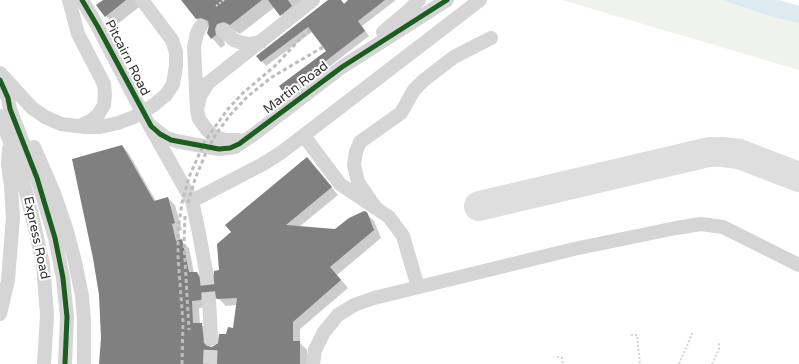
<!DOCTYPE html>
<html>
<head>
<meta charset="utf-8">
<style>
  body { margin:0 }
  canvas { display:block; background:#fff }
</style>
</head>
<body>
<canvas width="799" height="364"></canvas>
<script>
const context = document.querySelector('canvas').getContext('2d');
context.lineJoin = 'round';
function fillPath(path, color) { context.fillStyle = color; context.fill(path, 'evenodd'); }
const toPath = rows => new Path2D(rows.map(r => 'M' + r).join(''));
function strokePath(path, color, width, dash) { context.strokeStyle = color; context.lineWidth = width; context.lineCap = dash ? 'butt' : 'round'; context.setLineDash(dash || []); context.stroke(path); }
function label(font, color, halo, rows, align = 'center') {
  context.font = font + ' "Varela Round",sans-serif'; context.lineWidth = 4; context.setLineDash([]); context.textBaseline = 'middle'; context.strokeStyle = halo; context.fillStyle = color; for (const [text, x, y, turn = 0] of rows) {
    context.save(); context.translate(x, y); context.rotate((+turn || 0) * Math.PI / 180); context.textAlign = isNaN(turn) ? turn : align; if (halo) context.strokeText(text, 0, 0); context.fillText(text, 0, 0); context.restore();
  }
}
fillPath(toPath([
  [562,0,721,0,776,18,799,23,799,70]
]), '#f0f3ec');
fillPath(toPath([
  [721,0,779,0,799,6,799,23,776,18]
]), '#ddeaf0');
fillPath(toPath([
  [104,0,148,0,115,26,106,16],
  [182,0,303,0,290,25,275,7,240,34,235,31,227,34,224,39,225,45,221,48,212,38,210,27,207,28,197,19],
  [330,0,341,0,344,4,350,0,396,0,362,26,369,36,290,97,281,86,327,51,312,32,266,66,258,56],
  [122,146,129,154,156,201,168,198,175,205,182,230,179,231,181,241,189,248,194,273,197,273,204,280,212,279,220,271,314,166,338,195,299,227,335,230,366,213,374,221,381,238,337,275,348,288,300,329,300,343,307,350,307,364,100,364],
  [216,298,219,299,226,306,237,305,234,330,212,348,210,348,209,331,200,324,199,308,208,307,209,303]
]), '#0003');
strokePath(toPath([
  [479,206,709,152,723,152,739,154,799,177]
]), '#dedede', 30);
fillPath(toPath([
  [103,0,126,0,105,17,96,5],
  [181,0,262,0,230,25,224,22,217,24,215,29,216,35,211,39,207,33,209,26,208,21,201,18,196,19],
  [268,0,288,0,292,6,280,16],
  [328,0,341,0,344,4,348,0,385,0,358,21,365,31,284,93,279,86,326,51,308,27,261,62,256,56],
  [122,145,154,201,168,197,175,223,172,224,176,241,182,239,189,272,197,272,199,276,204,279,211,278,214,274,214,271,219,270,217,244,231,232,225,225,307,157,332,187,286,225,335,229,349,218,364,211,367,212,374,230,330,267,341,280,293,322,293,341,300,341,300,364,99,364,101,338,99,295,93,258,72,159],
  [208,292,213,293,217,299,237,298,233,328,228,327,226,334,219,334,218,343,212,347,207,346,204,343,202,323,193,323,192,301,201,300,202,296]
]), '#808080');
strokePath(toPath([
  [206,271,209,300],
  [210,364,211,339]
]), '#d6d6d6', 14, [14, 7]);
strokePath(toPath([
  [216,6,224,0],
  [631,335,637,335,640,364],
  [557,357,562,358,563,364],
  [679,364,692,334,689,333],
  [712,364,719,349,719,343]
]), '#d4d4d4', 2, [2, 2]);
strokePath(toPath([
  [69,0,78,34,104,84,105,94,104,105,98,115,90,121,80,126],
  [82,0,98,27,142,112,192,201],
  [201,26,197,33,194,47,197,110,199,119,207,130,215,137,225,140,239,140],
  [223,30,234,40,239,42,249,44,261,42],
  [383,32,409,10,419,0],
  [0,73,32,108,45,117,61,124,85,127,100,127,118,123,134,117,151,107,166,95,173,84,176,66,176,52,172,40,142,0],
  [0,80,8,98,10,109,37,178,55,238,63,278,67,317,65,364],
  [197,110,200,96,208,83,313,0],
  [0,116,18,163,24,184,34,224,43,264,47,315,44,364],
  [151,126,165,137,176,141,219,149,235,147,253,135,342,67,447,0],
  [304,136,340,184,389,217,403,236,418,287],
  [34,147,54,193,66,228,75,262,82,296,84,320,84,364],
  [375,207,358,182,354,165,356,152,360,142,401,113,414,90,424,80,454,57,491,38],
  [206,271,198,228,192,201,263,164,282,152,480,0],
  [209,300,211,339],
  [0,314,8,280,13,217,11,186,8,165,9,149],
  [313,364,315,350,324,332,338,315,354,305,374,298,574,249,676,228,701,224,723,227,799,265]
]), '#d5d5d5', 14);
strokePath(toPath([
  [188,203,195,179,205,155,216,134,231,114,247,97,272,77,323,47],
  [185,216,184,243,189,330],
  [182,364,183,322,178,257,178,229,182,203,189,177,205,141,227,110,243,93,276,65,299,40,310,30]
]), '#bdbdbd', 3, [4, 3]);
strokePath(toPath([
  [82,0,98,27,151,126,160,134,171,140,219,149,230,148,239,144,342,67,447,0],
  [0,80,8,98,10,109,37,178,55,238,63,278,67,317,65,364]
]), '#1b5e20', 5);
label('13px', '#313131', '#fff', [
  ["Pitcairn Road",127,58,63],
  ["Martin Road",296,88,-37],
  ["Express Road",36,238,78]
]);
</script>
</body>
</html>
